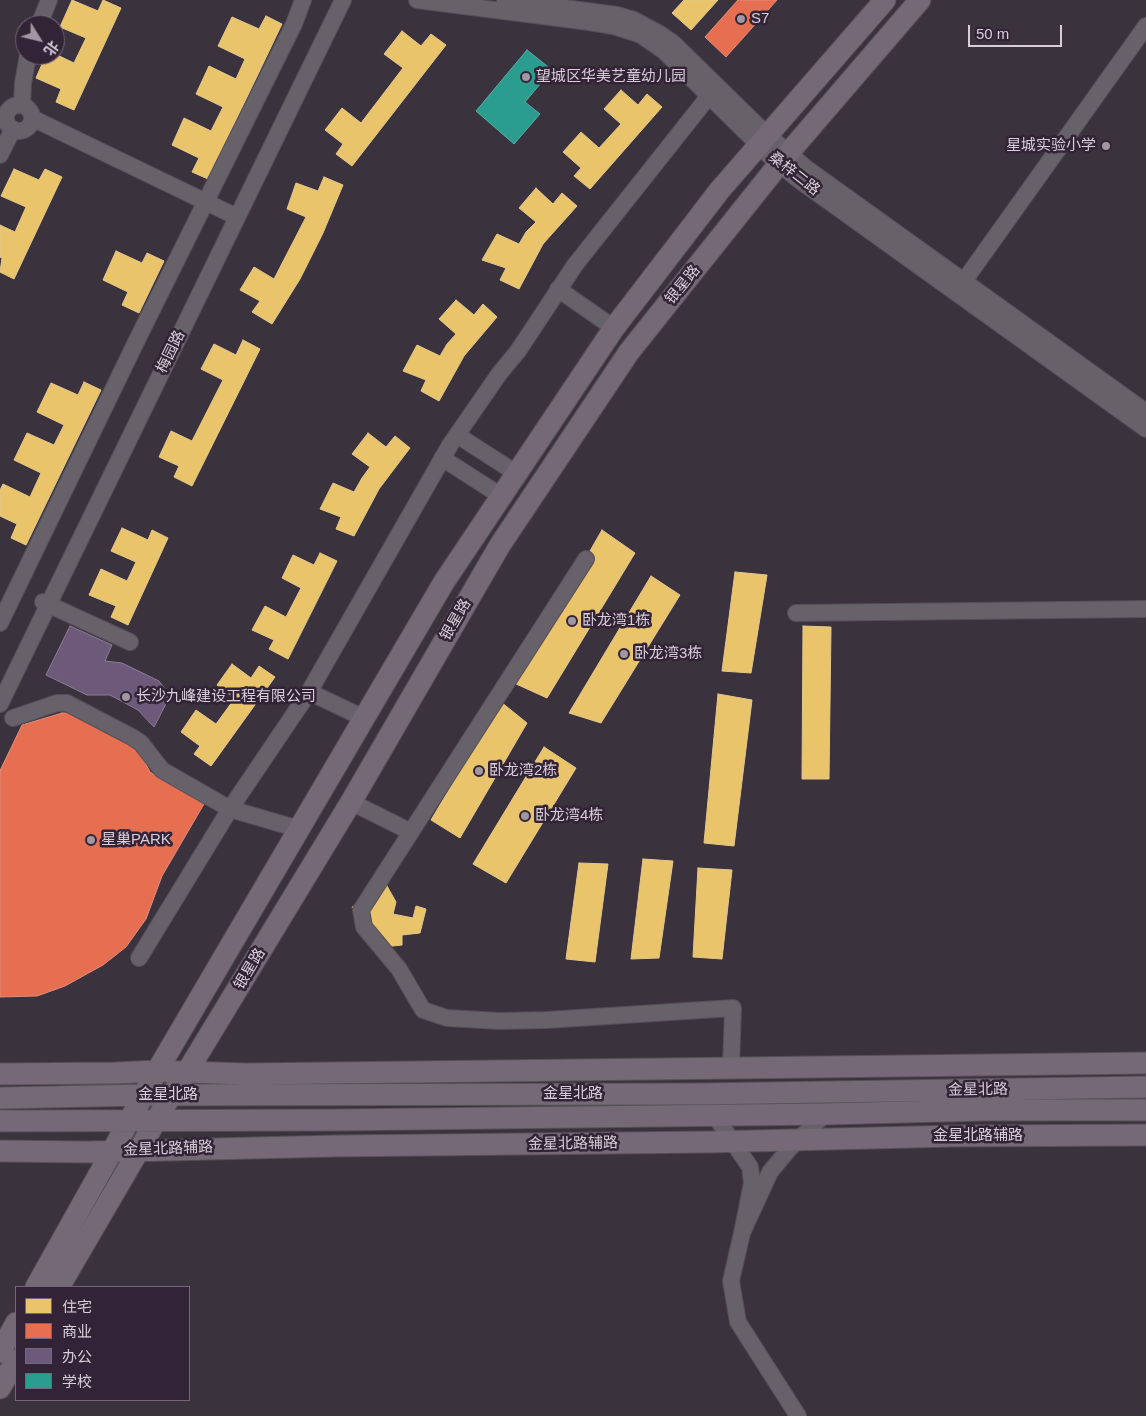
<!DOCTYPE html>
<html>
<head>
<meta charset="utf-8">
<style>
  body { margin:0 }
  #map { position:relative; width:1146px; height:1416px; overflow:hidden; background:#3a323c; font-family:Helvetica,"Noto Sans SC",sans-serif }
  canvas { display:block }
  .legend { position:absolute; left:15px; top:1286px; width:175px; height:115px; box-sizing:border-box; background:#332336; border:1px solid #756778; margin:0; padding:6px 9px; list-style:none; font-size:15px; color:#d8ceda }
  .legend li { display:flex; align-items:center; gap:10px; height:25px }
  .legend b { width:25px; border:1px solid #756778 }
  .north { position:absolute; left:15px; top:15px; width:50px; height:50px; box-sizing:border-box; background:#332336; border:1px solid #756778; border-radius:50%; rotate:126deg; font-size:14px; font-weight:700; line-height:20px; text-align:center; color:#d8ceda }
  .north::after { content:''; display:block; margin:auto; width:18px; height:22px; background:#a197a3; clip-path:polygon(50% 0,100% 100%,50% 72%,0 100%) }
  .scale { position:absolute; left:968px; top:25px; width:94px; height:22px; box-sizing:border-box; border:2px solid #d8ceda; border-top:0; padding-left:6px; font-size:15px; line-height:18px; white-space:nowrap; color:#d8ceda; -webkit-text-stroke:4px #332336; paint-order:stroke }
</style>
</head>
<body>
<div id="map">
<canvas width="1146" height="1416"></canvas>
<ul class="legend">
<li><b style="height:14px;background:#e9c46a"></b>住宅</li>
<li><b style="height:14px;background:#e76f51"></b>商业</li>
<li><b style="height:14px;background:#6d597a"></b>办公</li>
<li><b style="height:14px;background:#2a9d8f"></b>学校</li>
</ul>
<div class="north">北</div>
<div class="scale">50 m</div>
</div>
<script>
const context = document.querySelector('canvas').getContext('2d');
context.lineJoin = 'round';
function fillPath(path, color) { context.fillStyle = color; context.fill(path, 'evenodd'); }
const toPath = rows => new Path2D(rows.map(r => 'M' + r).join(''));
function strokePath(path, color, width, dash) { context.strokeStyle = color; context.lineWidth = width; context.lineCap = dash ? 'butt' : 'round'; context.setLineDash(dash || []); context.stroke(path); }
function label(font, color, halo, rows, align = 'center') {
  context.font = font + ' Helvetica,"Noto Sans SC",sans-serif'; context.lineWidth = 5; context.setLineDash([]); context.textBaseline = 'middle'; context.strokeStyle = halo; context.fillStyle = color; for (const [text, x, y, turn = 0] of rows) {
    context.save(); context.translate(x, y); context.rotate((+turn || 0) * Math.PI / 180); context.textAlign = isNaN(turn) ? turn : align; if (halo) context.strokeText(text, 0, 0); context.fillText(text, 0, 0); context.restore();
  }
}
const homes = toPath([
  [72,0,98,11,103,0,121,8,74,110,56,102,61,89,36,78,46,55,55,54,74,63,86,38,60,27,72,0],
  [684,0,718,0,691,30,672,13,684,0],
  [266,16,282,24,208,179,192,172,199,158,172,145,184,118,211,131,223,107,196,94,209,66,236,79,245,59,218,46,232,17,259,29,266,16],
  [402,31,421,46,431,34,446,45,352,166,336,154,343,144,325,130,342,108,361,123,403,68,384,54,402,31],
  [621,90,638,105,647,94,662,107,590,189,574,176,581,168,563,152,581,132,599,148,621,124,604,109,621,90],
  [14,169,39,180,45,169,62,177,14,279,0,272,2,258,0,257,0,225,15,232,26,207,1,196,14,169],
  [324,177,343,185,323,233,300,279,272,324,252,312,260,301,240,290,254,267,274,279,306,217,287,209,296,183,318,191,324,177],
  [536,188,553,204,562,193,577,206,543,244,519,289,500,280,506,268,482,260,497,234,519,244,526,232,536,222,519,208,536,188],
  [116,251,142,263,147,253,164,261,139,313,122,305,128,292,103,280,116,251],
  [456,300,474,315,483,304,497,317,464,356,439,401,421,391,426,380,403,371,417,345,440,356,447,344,456,334,439,319,456,300],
  [243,340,260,349,192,486,174,477,179,466,159,457,171,431,192,441,223,380,201,369,214,344,236,355,243,340],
  [84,382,101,390,26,545,11,538,17,524,0,516,0,490,3,484,30,497,41,473,14,460,27,433,54,445,64,425,37,412,51,383,78,395,84,382],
  [368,433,386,447,395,436,410,448,379,489,354,536,336,529,341,517,320,509,333,483,354,492,362,478,370,467,352,454,368,433],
  [122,528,148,540,152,530,168,538,128,625,111,617,116,606,89,595,101,569,127,581,136,562,111,551,122,528],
  [602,530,635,553,547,698,514,683,602,530],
  [320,553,337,561,288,659,269,649,274,640,252,630,265,606,286,617,301,588,282,578,293,555,314,565,320,553],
  [735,572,767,575,751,673,722,671,735,572],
  [651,576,680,595,601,723,569,713,651,576],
  [803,626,831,627,829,779,802,779,803,626],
  [232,664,251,678,259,666,275,677,211,766,194,754,200,746,181,732,196,710,216,724,235,698,217,685,232,664],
  [718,694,752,700,734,846,704,843,718,694],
  [501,702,527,723,460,838,431,820,501,702],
  [544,747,576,768,506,883,473,864,544,747],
  [10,751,34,762,0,831,0,771,10,751],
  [643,859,673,861,659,958,631,959,643,859],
  [579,863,608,864,595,962,566,959,579,863],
  [698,868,732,870,722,959,693,957,698,868],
  [387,886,396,902,393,914,413,918,416,906,426,909,420,933,402,935,402,945,374,948,377,929,364,927,352,907,387,886]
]);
fillPath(homes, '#e9c46a');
strokePath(homes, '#e4c78c', 1);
const shops = toPath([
  [738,0,777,0,726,57,705,37,738,0],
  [62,713,70,713,78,716,136,749,145,762,150,772,204,804,162,876,146,919,126,947,103,965,65,986,37,996,0,997,0,771,22,725,62,713]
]);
fillPath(shops, '#e76f51');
strokePath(shops, '#e28c7a', 1);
const offices = toPath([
  [70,626,112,645,105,661,122,663,159,681,170,696,154,727,138,710,110,695,87,695,46,675,70,626]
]);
fillPath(offices, '#6d597a');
strokePath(offices, '#8d7c97', 1);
const schools = toPath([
  [527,50,552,70,525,102,540,114,514,144,476,111,527,50]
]);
fillPath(schools, '#2a9d8f');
strokePath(schools, '#5eaca6', 1);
const minor = toPath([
  [417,0,589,22,613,26,641,35,664,51,773,159,799,180,1146,429],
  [505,0,617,15,634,20,660,34,673,43,762,130,806,168,1146,412],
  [39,25,49,0],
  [22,105,23,83,28,55],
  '6 118a13 13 0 1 1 26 0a13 13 0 1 1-26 0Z',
  [32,118,237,217],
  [0,155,13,129],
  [964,281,1146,26],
  [558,289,614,328],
  [457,435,516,473],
  [442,458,501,496],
  [43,602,130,642],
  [796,613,1146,609],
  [0,623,137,340,294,24,303,0],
  [309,692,364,718],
  [0,704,343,0],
  [13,718,57,703,67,703,132,737,141,743,162,770,230,809,299,829],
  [351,802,411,832,361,910,364,927,399,969,423,1010,447,1018,499,1021,547,1020,733,1008,731,1068],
  [411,832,586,559],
  [139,958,230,809,309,692,450,445,499,374,518,351,575,265,709,96],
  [715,1116,750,1167,752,1183,742,1233,770,1172,790,1148,825,1114],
  [742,1233,731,1281,738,1322,798,1416]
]);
const major = toPath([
  [0,1074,115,1073,157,1071,247,1074,1146,1063],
  [0,1098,145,1095,698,1094,1146,1087],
  [0,1121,338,1120,825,1114,985,1110,1146,1110],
  [0,1151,87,1152,336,1146,710,1142,954,1136,1146,1135],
  [36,1287,157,1071,444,582,614,328,719,191,885,0],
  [59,1287,171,1095,187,1072,351,802,500,545,629,352,779,164,920,0],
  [0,1352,16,1323],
  [0,1388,16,1360]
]);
strokePath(minor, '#554e57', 18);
strokePath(major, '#554e57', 23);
strokePath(minor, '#676169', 16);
strokePath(major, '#756977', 21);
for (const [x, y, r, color] of [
  [741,19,5,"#a197a3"],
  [526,77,5,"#a197a3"],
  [1106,146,5,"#a197a3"],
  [572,621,5,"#a197a3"],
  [624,654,5,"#a197a3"],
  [126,697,5,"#a197a3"],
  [479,771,5,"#a197a3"],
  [525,816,5,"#a197a3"],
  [91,840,5,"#a197a3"]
]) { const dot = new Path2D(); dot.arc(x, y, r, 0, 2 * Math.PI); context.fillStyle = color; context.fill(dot); strokePath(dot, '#332336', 2); }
label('15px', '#d8ceda', '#332336', [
  ["S7",751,19],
  ["望城区华美艺童幼儿园",536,77],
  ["星城实验小学",1096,146,"right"],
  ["卧龙湾1栋",582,621],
  ["卧龙湾3栋",634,654],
  ["长沙九峰建设工程有限公司",136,697],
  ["卧龙湾2栋",489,771],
  ["卧龙湾4栋",535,816],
  ["星巢PARK",101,840]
], 'left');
label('15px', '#d8ceda', '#332336', [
  ["桑梓二路",794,174,38],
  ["银星路",683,285,-51],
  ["梅园路",171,352,-64],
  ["银星路",456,620,-60],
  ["银星路",250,969,-59],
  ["金星北路",978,1090,-1],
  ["金星北路",573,1094],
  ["金星北路",168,1095],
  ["金星北路辅路",978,1136],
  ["金星北路辅路",573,1144,-1],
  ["金星北路辅路",168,1149,-2]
]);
</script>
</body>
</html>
